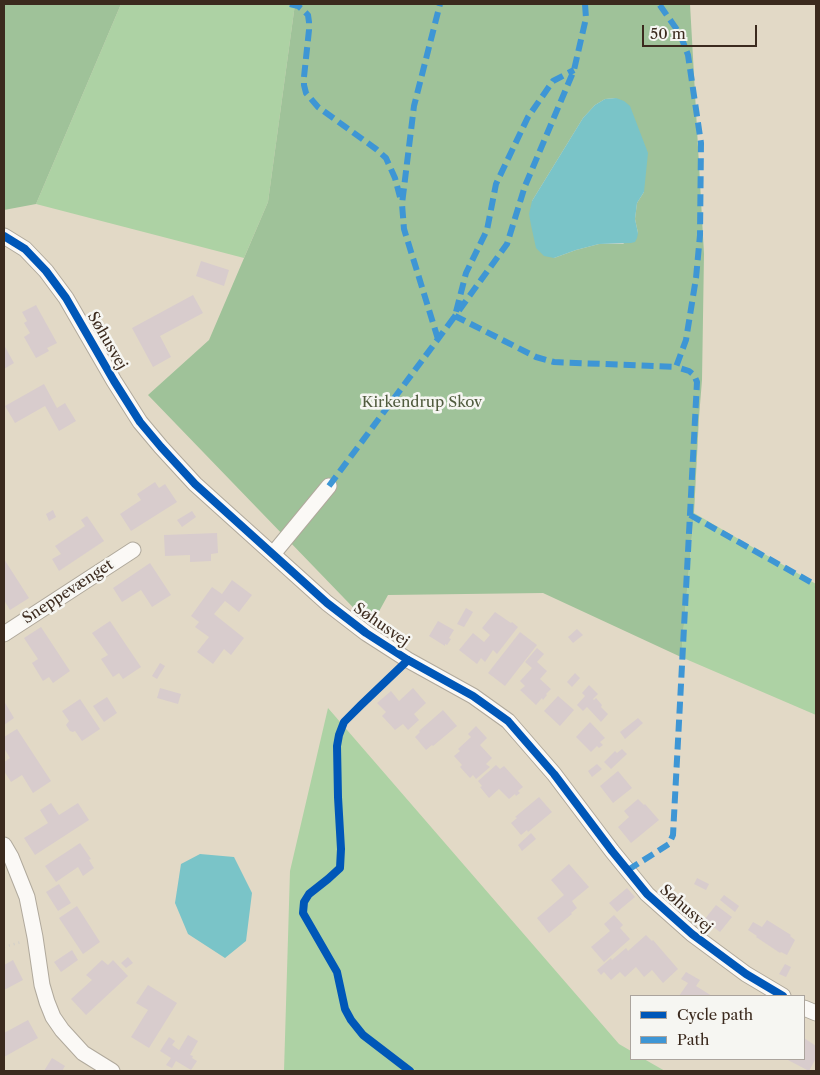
<!DOCTYPE html>
<html>
<head>
<meta charset="utf-8">
<style>
  body { margin:0 }
  #map { position:relative; width:820px; height:1075px; overflow:hidden; background:#e2d9c6; font-family:"Libre Caslon Text",serif }
  canvas { display:block }
  .frame { position:absolute; inset:0; border:5px solid #3b2a1e; pointer-events:none }
  .legend { position:absolute; left:630px; top:995px; width:175px; height:65px; box-sizing:border-box; background:#f6f6f2; border:1px solid #aba49d; margin:0; padding:6px 9px; list-style:none; font-size:15px; color:#3b2a1e }
  .legend li { display:flex; align-items:center; gap:10px; height:25px }
  .legend b { width:25px; border:1px solid #aba49d }
  .scale { position:absolute; left:642px; top:25px; width:115px; height:22px; box-sizing:border-box; border:2px solid #3b2a1e; border-top:0; padding-left:6px; font-size:15px; line-height:18px; white-space:nowrap; color:#3b2a1e; -webkit-text-stroke:4px #f6f6f2; paint-order:stroke }
</style>
</head>
<body>
<div id="map">
<canvas width="820" height="1075"></canvas>
<div class="frame"></div>
<ul class="legend">
<li><b style="height:6px;background:#0057b8"></b>Cycle path</li>
<li><b style="height:6px;background:#3e96d5"></b>Path</li>
</ul>
<div class="scale">50 m</div>
</div>
<script>
const context = document.querySelector('canvas').getContext('2d');
context.lineJoin = 'round';
function fillPath(path, color) { context.fillStyle = color; context.fill(path, 'evenodd'); }
const toPath = rows => new Path2D(rows.map(r => 'M' + r).join(''));
function strokePath(path, color, width, dash) { context.strokeStyle = color; context.lineWidth = width; context.lineCap = dash ? 'butt' : 'round'; context.setLineDash(dash || []); context.stroke(path); }
function label(font, color, halo, rows, align = 'center') {
  context.font = font + ' "Libre Caslon Text",serif'; context.lineWidth = 5; context.setLineDash([]); context.textBaseline = 'middle'; context.strokeStyle = halo; context.fillStyle = color; for (const [text, x, y, turn = 0] of rows) {
    context.save(); context.translate(x, y); context.rotate((+turn || 0) * Math.PI / 180); context.textAlign = isNaN(turn) ? turn : align; if (halo) context.strokeText(text, 0, 0); context.fillText(text, 0, 0); context.restore();
  }
}
fillPath(toPath([
  [121,4,295,4,268,202,244,258,36,204],
  [694,513,816,584,816,715,681,657],
  [328,708,619,1044,631,1051,631,1059,644,1059,665,1071,284,1071,290,871]
]), '#add2a4');
fillPath(toPath([
  [4,4,121,4,36,204,4,210],
  [295,4,690,4,704,254,702,380,699,417,694,513,681,657,543,593,388,595,371,626,148,395,209,340,268,202],
  [616,98,644,192,637,203,635,219,638,233,623,244,599,244,576,250,554,258,532,201,583,118,595,105,605,99]
]), '#9fc299');
fillPath(toPath([
  [616,98,624,101,630,106,648,153,644,192,637,203,635,219,638,233,637,238,635,242,631,243,599,244,576,250,554,258,544,256,536,248,531,225,529,214,532,201,583,118,595,105,605,99],
  [200,854,234,857,252,893,246,941,225,958,188,934,175,903,181,864]
]), '#7ac4c8');
fillPath(toPath([
  [201,261,229,270,224,286,196,276],
  [193,295,203,313,160,336,171,357,153,367,132,328],
  [36,305,57,343,47,348,49,351,36,358,24,337,30,333,24,323,27,321,22,312],
  [4,345,14,363,4,369],
  [44,384,57,408,65,403,76,421,59,431,45,406,15,423,5,406],
  [155,482,159,488,165,484,177,502,131,531,120,514,141,500,137,494],
  [53,510,56,517,49,521,46,514],
  [192,511,196,517,182,527,177,520],
  [87,516,104,541,59,571,52,559,61,554,55,546,85,526,81,520],
  [217,533,218,553,211,554,211,561,190,562,190,555,165,556,164,535],
  [4,559,29,598,10,610,4,600],
  [150,563,171,595,152,607,141,590,122,602,113,588],
  [232,580,252,595,239,612,225,601,214,614,244,638,231,655,224,649,213,664,197,652,209,637,195,627,199,622,191,616,212,587,222,594],
  [466,608,473,612,464,627,457,624],
  [495,612,511,623,512,622,518,627,497,654,493,650,485,662,481,658,477,664,459,650,473,633,484,642,490,635,482,628],
  [110,621,141,667,123,679,119,673,113,677,101,659,108,655,92,633],
  [438,621,454,630,449,638,451,639,447,645,445,644,445,646,429,636],
  [41,627,70,671,53,683,49,677,43,681,32,663,38,659,24,638],
  [577,629,583,635,573,643,568,637],
  [520,632,537,645,505,686,488,673],
  [537,648,544,654,537,662,547,671,540,679,551,689,546,694,547,695,543,700,542,698,536,705,520,690,525,686,520,681,532,668,525,662],
  [160,663,165,666,157,679,152,676],
  [575,673,580,678,572,687,567,682],
  [589,685,598,694,593,699,594,700,596,698,602,705,601,707,608,714,601,722,587,707,583,711,577,705,585,696,582,693],
  [160,688,181,694,178,704,157,698],
  [413,688,426,703,414,714,419,720,408,730,403,724,395,730,382,716,386,712,377,703,391,691,399,701],
  [558,696,574,710,560,726,544,711],
  [107,697,117,713,104,722,93,706],
  [80,699,100,729,82,741,75,731,73,732,70,731,66,725,69,721,62,711],
  [4,701,14,718,4,725],
  [443,710,457,726,433,746,432,745,426,750,415,737,420,732,419,731],
  [638,718,643,723,625,739,620,732],
  [590,722,605,738,600,742,603,745,599,748,597,746,591,752,576,737],
  [476,726,487,738,480,745,492,758,486,764,490,767,476,779,473,775,470,778,460,767,462,765,454,756,460,751,458,749,471,737,468,734],
  [17,729,51,781,33,793,22,775,11,782,4,771,4,762,10,758,4,748,4,737],
  [622,749,627,754,611,769,604,762,615,751,617,753],
  [597,764,602,769,592,777,588,771],
  [496,765,500,769,504,766,523,787,518,791,520,793,516,796,515,794,509,799,499,789,489,798,480,787,482,786,478,781],
  [618,771,632,788,613,803,600,786],
  [539,797,552,812,528,832,527,830,521,835,511,823,517,818,515,817],
  [638,799,644,805,645,804,659,820,631,843,618,827,629,817,624,811],
  [51,803,59,815,78,803,89,820,35,855,24,838,48,823,40,810],
  [531,833,536,839,522,851,518,845],
  [80,843,91,859,89,860,94,868,83,876,78,867,56,882,45,866],
  [569,864,589,887,572,901,577,908,571,913,572,914,549,933,537,918,564,895,551,880],
  [697,878,709,884,706,890,694,884],
  [59,884,71,903,58,911,46,892],
  [627,888,635,897,617,912,609,903],
  [724,895,739,906,735,912,720,900],
  [716,905,732,917,720,932,704,920],
  [77,906,100,942,83,954,59,918],
  [614,915,623,925,620,928,630,939,604,962,591,947,610,931,604,924],
  [767,920,791,935,790,936,795,940,787,955,781,952,780,953,756,937,757,936,748,930,753,922,762,927],
  [646,935,652,941,653,940,678,969,663,983,652,970,644,977,636,967,625,977,620,972,611,980,604,972,601,975,597,970,611,958,612,960,626,948,628,951],
  [72,950,78,960,61,972,54,962],
  [128,957,133,963,126,968,121,963],
  [13,960,23,980,4,990,4,965],
  [102,960,108,965,113,960,128,976,86,1015,71,999,92,980,86,975],
  [785,964,791,967,786,977,779,974],
  [686,972,700,980,696,986,712,996,679,996,688,983,681,979],
  [148,985,177,1003,149,1048,131,1037,148,1010,136,1003],
  [28,1020,38,1038,4,1057,4,1033],
  [188,1035,198,1041,190,1055,193,1056,192,1058,197,1061,191,1070,176,1061,172,1068,166,1065,171,1058,160,1051,169,1037,175,1041,172,1045,179,1050],
  [804,1038,816,1046,816,1058,809,1071,786,1059,804,1059],
  [52,1058,65,1066,62,1071,44,1071]
]), '#d8cccd');
const minor = toPath([
  [4,236,25,249,46,271,66,298,114,381,140,422,161,447,195,484,327,603,366,633,408,660,473,696,508,721,554,774,612,851,647,894,692,934,746,974,783,996],
  [273,554,329,486],
  [4,634,133,550],
  [4,845,11,857,27,897,35,937,42,985,47,1002,53,1017,62,1030,83,1053,112,1071],
  [804,1008,816,1013]
]);
strokePath(minor, '#b0a99c', 17);
strokePath(toPath([
  [4,947,21,942]
]), '#d2cfc9', 2.5, [1, 4]);
strokePath(minor, '#fbf9f6', 15);
strokePath(toPath([
  [290,4,298,6,303,10,308,15,309,22,309,30,304,77,304,85,306,93,318,107,376,149,386,158,395,178,400,197],
  [585,4,586,18,574,70,525,186,507,244,455,316,536,357,554,362,676,367,686,340,696,278,700,235,701,143,688,55,680,34,659,4],
  [438,339,404,229,402,204,414,106,440,4],
  [329,486,455,316,466,273,487,230,496,184,528,117,553,81,574,70],
  [690,515,816,585],
  [628,870,669,844,673,835,697,382,694,375,689,371,676,367]
]), '#3e96d5', 6, [12, 6]);
strokePath(toPath([
  [4,236,25,249,46,271,66,298,114,381,140,422,161,447,195,484,327,603,366,633,408,660,473,696,508,721,554,774,612,851,647,894,692,934,746,974,783,996],
  [408,660,361,705,344,722,339,735,337,746,338,797,341,849,340,868,328,879,309,894,304,902,303,913,337,972,345,1009,351,1020,363,1035,410,1071]
]), '#0057b8', 8);
label('15px', '#3b2a1e', '#f6f6f2', [
  ["Søhusvej",107,341,60],
  ["Sneppevænget",68,592,-33],
  ["Søhusvej",381,625,35],
  ["Søhusvej",686,909,41]
]);
label('15px', '#505b3e', '#f6f6f2', [
  ["Kirkendrup Skov",422,403]
]);
</script>
</body>
</html>
